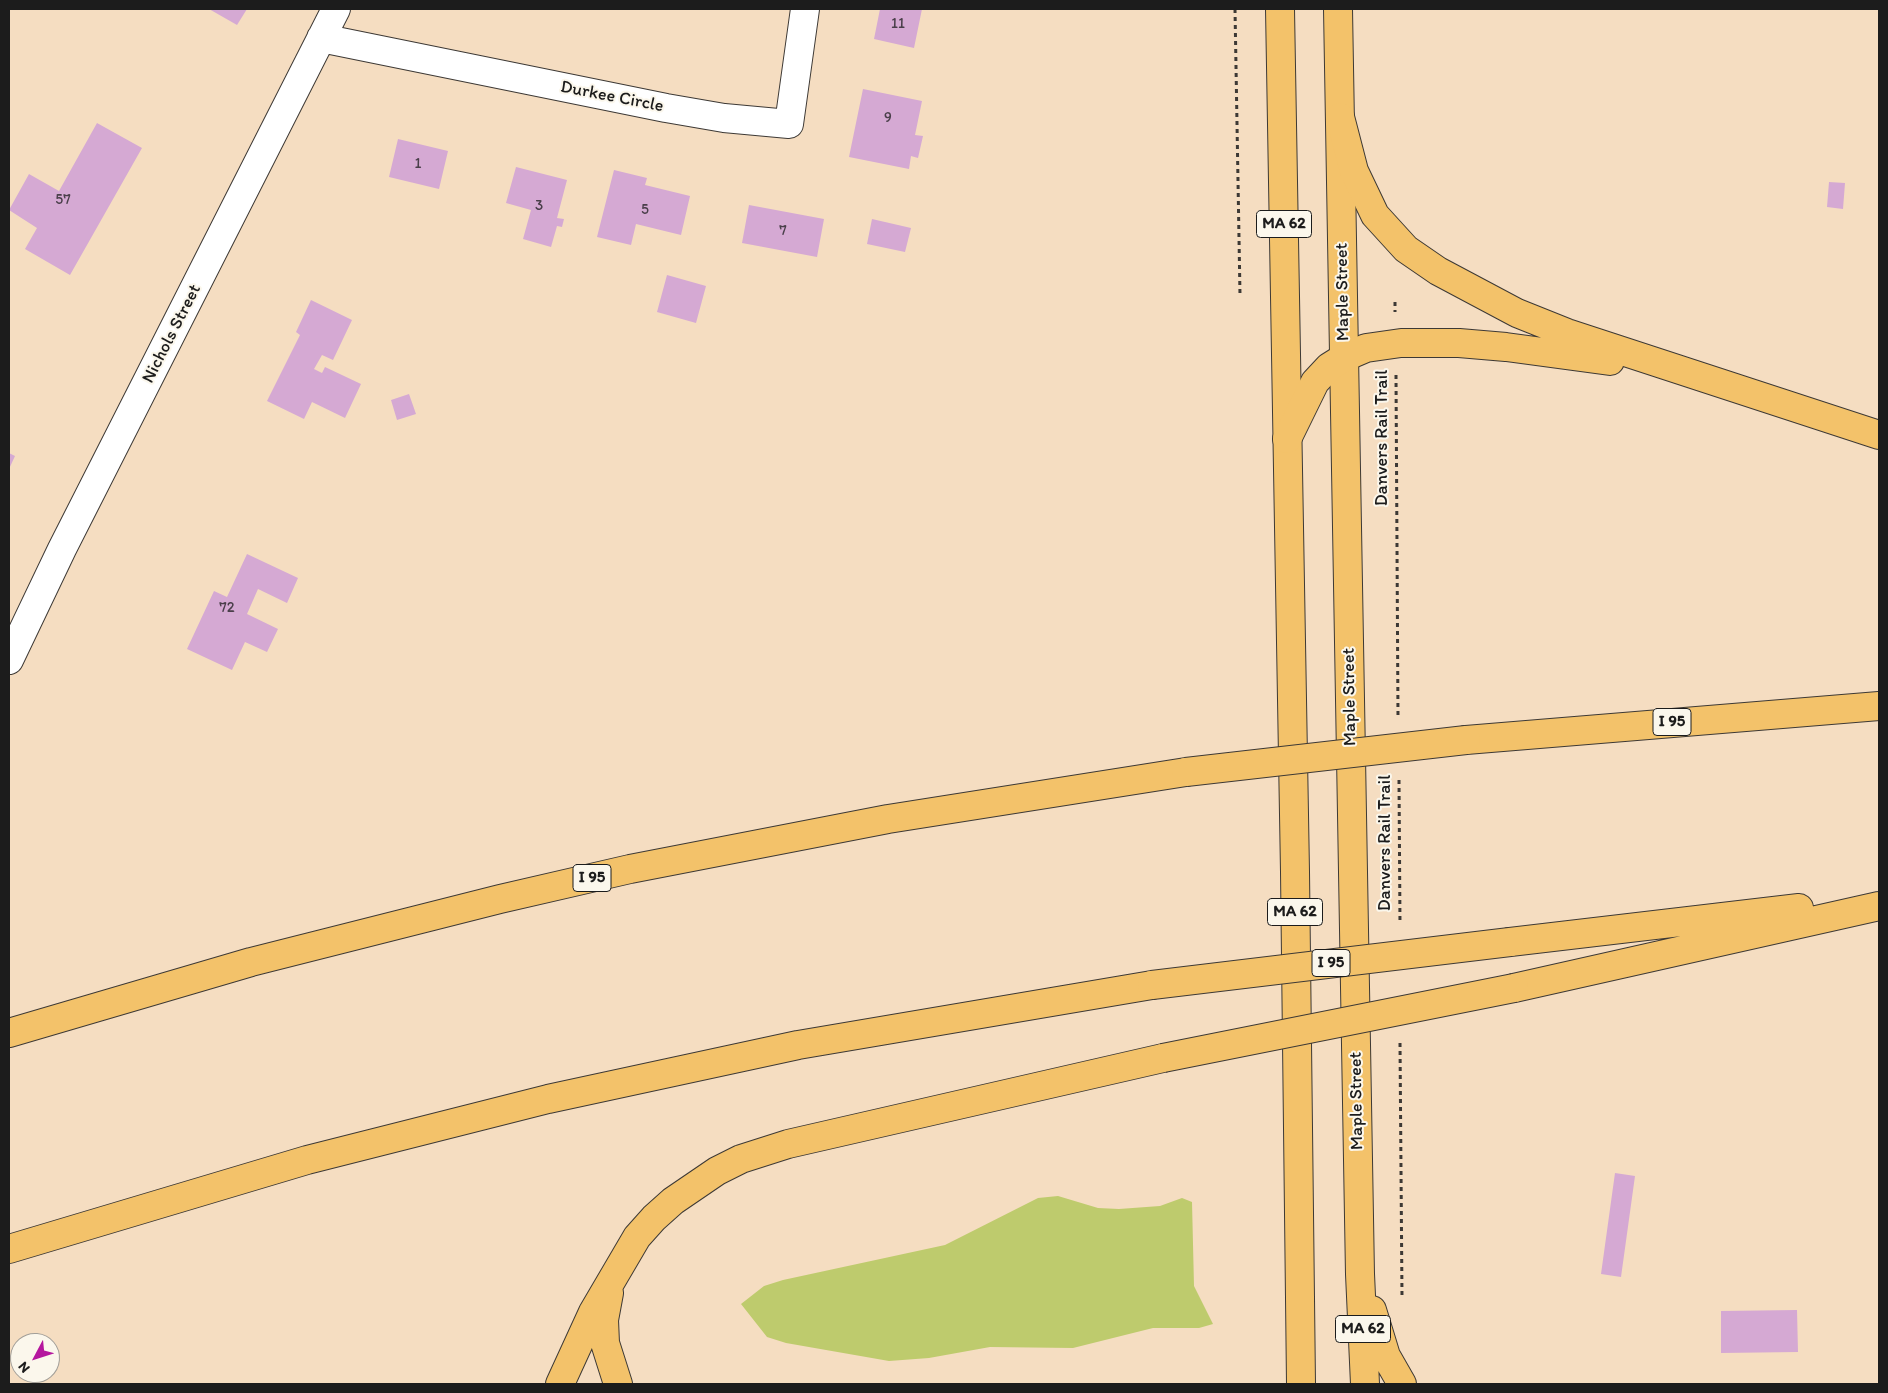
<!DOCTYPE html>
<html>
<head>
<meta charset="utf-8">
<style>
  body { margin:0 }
  #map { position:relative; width:1888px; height:1393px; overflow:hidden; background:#f5ddc1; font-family:Itim,sans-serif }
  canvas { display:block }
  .frame { position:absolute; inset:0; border:10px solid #1c1c1c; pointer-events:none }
  .north { position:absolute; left:10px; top:1333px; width:50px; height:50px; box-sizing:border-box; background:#fbf7ec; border:1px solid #a29f99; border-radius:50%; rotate:230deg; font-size:14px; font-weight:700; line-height:20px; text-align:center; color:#1c1c1c }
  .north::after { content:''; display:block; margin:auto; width:18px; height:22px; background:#b5179e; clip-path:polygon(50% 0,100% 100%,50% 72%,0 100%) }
</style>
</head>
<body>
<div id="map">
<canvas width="1888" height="1393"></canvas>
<div class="frame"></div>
<div class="north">N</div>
</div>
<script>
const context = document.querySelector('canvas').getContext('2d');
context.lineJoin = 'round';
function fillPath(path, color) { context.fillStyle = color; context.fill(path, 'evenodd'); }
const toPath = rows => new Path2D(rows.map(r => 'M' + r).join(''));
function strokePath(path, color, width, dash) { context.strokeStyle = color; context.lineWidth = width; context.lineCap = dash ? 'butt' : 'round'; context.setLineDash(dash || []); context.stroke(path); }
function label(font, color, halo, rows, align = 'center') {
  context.font = font + ' Itim,sans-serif'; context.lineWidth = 4; context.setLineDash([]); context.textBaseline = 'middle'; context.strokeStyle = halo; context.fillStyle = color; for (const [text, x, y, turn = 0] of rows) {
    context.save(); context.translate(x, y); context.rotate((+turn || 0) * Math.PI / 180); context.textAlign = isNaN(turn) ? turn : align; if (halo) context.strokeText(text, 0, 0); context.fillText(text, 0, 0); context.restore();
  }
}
fillPath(toPath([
  [1058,1196,1098,1208,1119,1209,1160,1206,1182,1198,1192,1202,1194,1286,1213,1324,1199,1328,1153,1328,1073,1348,990,1347,929,1358,889,1361,786,1343,767,1337,741,1304,764,1286,783,1280,945,1245,1038,1198]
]), '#becb6d');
fillPath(toPath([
  [209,9,247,9,237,25],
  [880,9,922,9,914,48,874,39],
  [863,89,922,101,915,135,923,136,918,158,911,156,909,169,849,157],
  [97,123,142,148,70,275,25,249,37,228,9,210,29,174,59,191],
  [398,139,448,151,439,189,389,177],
  [516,167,567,180,557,218,564,219,562,227,557,226,551,247,523,239,531,210,506,203],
  [614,170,647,178,645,185,690,196,681,235,636,224,631,245,597,237],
  [1829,182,1845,183,1843,209,1827,207],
  [749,205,824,219,817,257,742,243],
  [872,219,911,228,905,252,867,244],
  [667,275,706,286,696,323,657,312],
  [311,300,352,320,333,360,322,355,314,369,322,373,325,367,361,384,345,418,312,402,304,419,267,401,300,335,296,332],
  [409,394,416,414,397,420,391,400],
  [9,453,15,456,9,469],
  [247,554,298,578,287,603,258,589,247,614,278,629,267,652,245,642,232,670,187,649,214,591,227,597],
  [1615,1173,1635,1176,1621,1277,1601,1274],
  [1797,1310,1798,1352,1721,1353,1721,1311]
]), '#d5a9d3');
const minor = toPath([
  [321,38,666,108,724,118,789,124,805,9],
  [9,660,62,549,336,9]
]);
const primary = toPath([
  [1280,9,1295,872,1301,1384],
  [1338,9,1360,1274,1365,1384],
  [1372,1310,1386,1356,1402,1384]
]);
const motorway = toPath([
  [1340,117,1354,171,1375,215,1406,249,1438,271,1517,313,1567,333,1879,435],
  [1287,439,1315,382,1329,367,1345,357,1366,348,1401,343,1459,343,1506,347,1610,361],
  [1466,740,1879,706],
  [1510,942,1799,908],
  [1514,988,1879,906],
  [9,1033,251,962,500,899,630,869,888,819,1186,772],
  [9,1249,307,1160,548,1099,798,1045,1152,985],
  [609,1293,604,1320,605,1343,618,1384],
  [560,1384,593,1312,637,1237,654,1218,673,1201,717,1171,741,1159,788,1144,1163,1058]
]);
strokePath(minor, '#3d3935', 30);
strokePath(primary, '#3d3935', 30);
strokePath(motorway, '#3d3935', 30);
strokePath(toPath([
  [1235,9,1240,295],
  [1395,302,1395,312],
  [1396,375,1398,717],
  [1399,780,1400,924],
  [1400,1043,1402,1297]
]), '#3d3935', 3, [4, 4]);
strokePath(minor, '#fff', 28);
strokePath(primary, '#f3c26a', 28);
strokePath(motorway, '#f3c26a', 28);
const motorwayBridge = toPath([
  [1186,772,1466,740],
  [1152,985,1510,942],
  [1163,1058,1514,988]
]);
strokePath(motorwayBridge, '#3d3935', 30, []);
strokePath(motorwayBridge, '#f3c26a', 28);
label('15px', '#4a3f4a', null, [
  ["11",898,24],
  ["9",888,118],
  ["1",418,164],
  ["57",63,200],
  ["3",539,206],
  ["5",645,210],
  ["7",783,231],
  ["72",227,608]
]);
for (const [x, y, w] of [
  [1284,224,55],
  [1672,722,38],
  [592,878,38],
  [1295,912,55],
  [1331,963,38],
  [1363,1329,55]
]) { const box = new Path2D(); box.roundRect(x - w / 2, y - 13.5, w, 27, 4); context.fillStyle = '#fbf7ec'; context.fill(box); strokePath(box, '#1c1c1c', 1); }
label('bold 16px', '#1c1c1c', null, [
  ["MA 62",1284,224],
  ["I 95",1672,722],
  ["I 95",592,878],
  ["MA 62",1295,912],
  ["I 95",1331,963],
  ["MA 62",1363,1329]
]);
label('18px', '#1c1c1c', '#fbf7ec', [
  ["Durkee Circle",612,97,11],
  ["Maple Street",1343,292,-91],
  ["Nichols Street",172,334,-63],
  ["Danvers Rail Trail",1382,438,-90],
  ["Maple Street",1350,697,-91],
  ["Danvers Rail Trail",1385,843,-90],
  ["Maple Street",1357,1101,-91]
]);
</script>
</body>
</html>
